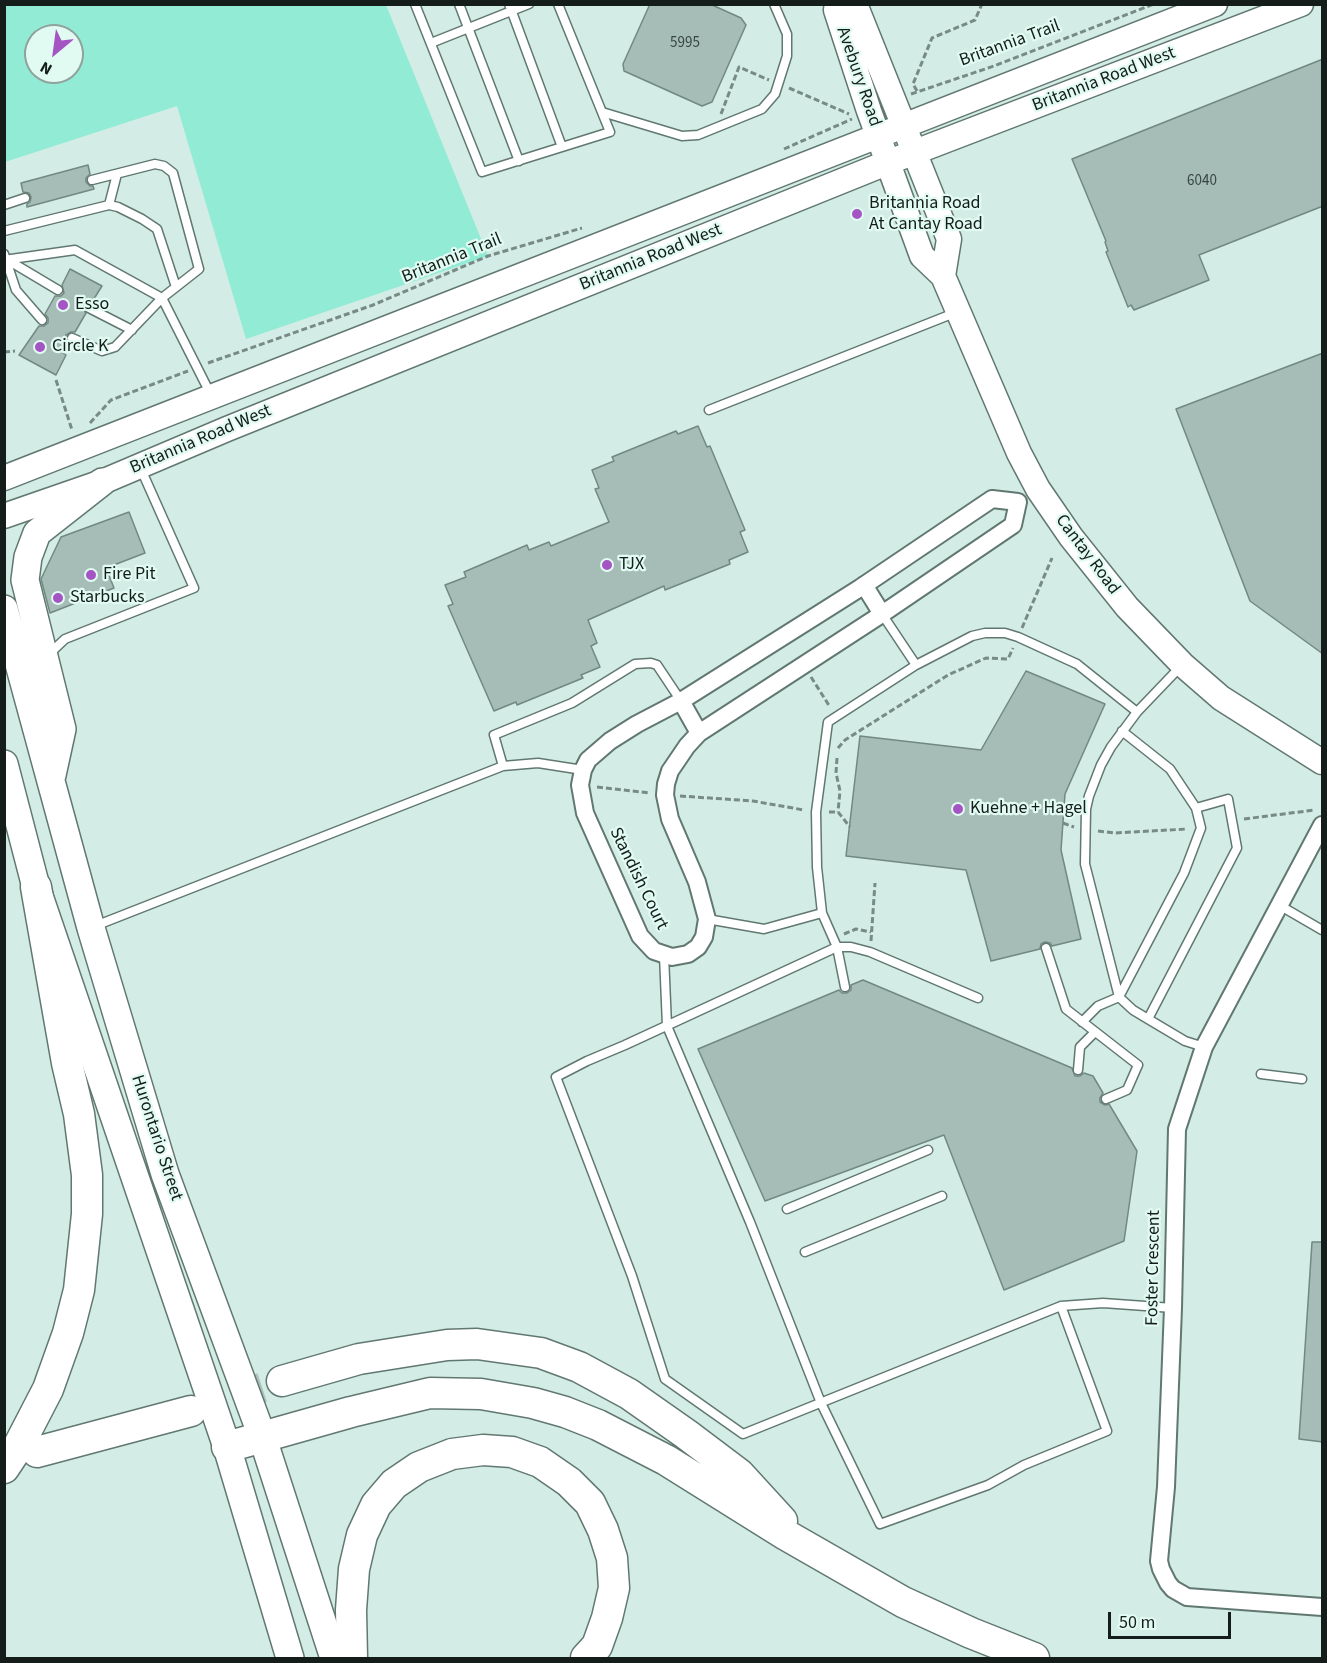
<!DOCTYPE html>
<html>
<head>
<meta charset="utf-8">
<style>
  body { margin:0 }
  #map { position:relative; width:1327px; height:1663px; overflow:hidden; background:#d3ece5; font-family:"Source Sans 3",sans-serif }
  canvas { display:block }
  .frame { position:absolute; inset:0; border:6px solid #141d1a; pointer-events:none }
  .north { position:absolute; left:24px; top:24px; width:60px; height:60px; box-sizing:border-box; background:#e1faf2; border:2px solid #8fa29c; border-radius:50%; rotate:209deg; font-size:16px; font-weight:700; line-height:24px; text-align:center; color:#141d1a }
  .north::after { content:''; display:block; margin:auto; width:21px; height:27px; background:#a554c3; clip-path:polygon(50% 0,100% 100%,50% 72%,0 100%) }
  .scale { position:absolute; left:1108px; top:1612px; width:123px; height:27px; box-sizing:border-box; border:3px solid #141d1a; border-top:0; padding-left:8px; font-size:18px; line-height:21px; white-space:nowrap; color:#141d1a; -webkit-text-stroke:4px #e1faf2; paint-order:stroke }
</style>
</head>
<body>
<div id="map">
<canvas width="1327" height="1663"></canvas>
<div class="frame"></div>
<div class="north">N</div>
<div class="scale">50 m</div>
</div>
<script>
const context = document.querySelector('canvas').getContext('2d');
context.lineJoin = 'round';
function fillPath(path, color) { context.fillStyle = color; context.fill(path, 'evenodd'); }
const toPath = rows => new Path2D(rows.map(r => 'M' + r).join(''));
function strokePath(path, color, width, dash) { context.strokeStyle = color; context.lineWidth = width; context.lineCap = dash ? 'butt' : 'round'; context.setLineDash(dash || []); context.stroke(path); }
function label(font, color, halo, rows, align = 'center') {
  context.font = font + ' "Source Sans 3",sans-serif'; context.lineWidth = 4.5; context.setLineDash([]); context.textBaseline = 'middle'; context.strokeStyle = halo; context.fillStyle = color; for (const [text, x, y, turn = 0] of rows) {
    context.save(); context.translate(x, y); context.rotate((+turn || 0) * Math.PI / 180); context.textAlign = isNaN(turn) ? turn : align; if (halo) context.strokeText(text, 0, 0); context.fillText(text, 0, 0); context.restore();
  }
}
fillPath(toPath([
  [4,5,386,5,488,256,246,339,177,106,5,162],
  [36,36,72,36,72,72,36,72]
]), '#92ebd4');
const building = toPath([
  [650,4,710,4,741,18,746,25,712,102,702,106,624,71,623,64,650,4],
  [1323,59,1323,206,1199,255,1209,280,1134,310,1131,305,1128,307,1106,252,1108,251,1105,242,1106,241,1072,159,1323,59],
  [88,165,90,174,86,178,86,182,90,186,93,186,94,189,27,207,27,204,30,202,31,197,29,193,23,192,21,183,88,165],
  [70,269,102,286,92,302,88,302,84,305,83,309,86,313,75,332,71,332,66,335,66,339,69,343,63,353,66,355,56,375,19,355,39,326,44,326,48,323,48,318,45,314,55,296,61,296,64,293,62,285,70,269],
  [1323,353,1323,654,1250,601,1176,409,1323,353],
  [698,426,707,447,710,446,745,530,740,532,748,552,729,560,730,564,665,590,664,586,588,620,597,643,591,646,600,667,581,675,583,678,517,705,516,702,494,711,448,606,453,604,445,585,466,577,464,572,527,545,529,550,549,542,551,546,609,522,595,489,599,488,592,470,614,461,612,457,676,431,678,434,698,426],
  [129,512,145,553,106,568,114,588,50,613,41,579,61,537,129,512],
  [1026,671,1105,704,1065,794,1061,850,1081,939,1052,946,1050,943,1045,942,1041,944,1040,949,991,961,966,870,846,856,860,736,981,750,1026,671],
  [863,980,1072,1068,1075,1076,1080,1076,1084,1073,1093,1076,1103,1093,1100,1098,1100,1102,1105,1105,1109,1104,1137,1151,1124,1241,1004,1290,944,1135,765,1201,698,1049,839,990,842,993,847,993,851,990,851,985,863,980],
  [1312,1242,1323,1242,1323,1442,1299,1439,1312,1242]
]);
fillPath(building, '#a5bdb6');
strokePath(building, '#728882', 1.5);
strokePath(toPath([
  [191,1411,282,1381]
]), '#adc3bc', 30, [30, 15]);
const lane = toPath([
  [415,4,482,172,610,132,558,4],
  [459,4,519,161],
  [509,4,562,147],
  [431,43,529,4],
  [602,112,682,136,698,135,762,109,775,94,787,56,787,34,774,4],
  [4,205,25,198],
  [109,205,117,174],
  [4,231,109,205,118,207,142,219,157,229,176,287],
  [4,254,16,290,42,320],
  [6,259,58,290],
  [4,260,75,250,162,298,211,395],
  [89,308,132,330],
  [72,338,102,351,115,347,162,298,199,269,173,173,164,166,155,164,92,180],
  [709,410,957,312],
  [882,614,916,665],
  [49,654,65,639,194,588,140,467],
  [503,766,494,735,572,703,635,664,651,663,657,665,681,701],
  [1279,905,1322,930],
  [822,913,817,867,816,812,828,722,916,665,972,636,985,633,1005,633,1018,637,1077,664,1137,712,1182,665],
  [707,919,764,929,822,913,837,947,845,987],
  [95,926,503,766,538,763,583,770],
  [1046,948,1066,1009,1138,1065,1127,1090,1106,1099],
  [664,955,667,1026,750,1222,821,1403,880,1524,988,1485,1024,1465,1107,1431,1061,1306],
  [1119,997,1184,873,1201,828,1196,808,1170,769,1122,731],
  [1119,997,1085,864,1086,809,1089,796,1101,765,1111,747,1137,712],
  [978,998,870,952,851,947,837,947,625,1045,587,1061,556,1077,632,1276,665,1379,743,1434,1061,1306,1103,1303,1173,1308],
  [1148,1019,1237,848,1228,799,1196,808],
  [1082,1022,1098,1006,1119,997,1133,1010,1148,1019,1185,1041,1204,1047],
  [1078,1070,1080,1047,1095,1032],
  [1261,1074,1302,1079],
  [787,1209,928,1150],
  [805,1252,942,1196]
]);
const street = toPath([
  [992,499,1018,502,1013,525,882,614,699,733,687,746,670,771,666,784,665,795,670,819,697,882,707,919,704,937,698,947,688,954,672,957,654,951,640,936,585,813,580,785,583,770,588,760,610,741,637,724,681,701,860,588,992,499],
  [864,585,882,614],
  [681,701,699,733],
  [1322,825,1204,1047,1177,1129,1173,1308,1166,1487,1159,1561,1161,1569,1168,1583,1173,1589,1187,1597,1322,1607]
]);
const secondary = toPath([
  [837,4,836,10,869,111,922,256,943,276,1019,453,1038,489,1071,537,1127,607,1183,665,1221,698,1322,762],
  [855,4,949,239,943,276],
  [4,478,1215,4],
  [4,516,102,482,227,429,889,162,1301,4]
]);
const primary = toPath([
  [4,609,91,928,165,1174,262,1436,334,1658],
  [4,764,36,887,227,1447,290,1658],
  [52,775,62,729,25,580,28,557,37,533,102,482]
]);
const highway = toPath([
  [282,1381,359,1359,447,1345,477,1344,541,1353,579,1367,629,1394,686,1434,739,1474,782,1521],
  [227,1447,351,1412,430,1393,481,1394,533,1403,565,1412,598,1425,666,1460,786,1535,903,1602,971,1633,1034,1658],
  [37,1452,191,1411],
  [4,1468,18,1447,48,1389,68,1333,79,1290,87,1214,87,1175,79,1114,67,1063,36,887],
  [352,1658,351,1610,354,1569,362,1535,376,1505,394,1484,419,1467,452,1454,483,1450,512,1452,540,1462,569,1482,590,1503,603,1530,612,1558,614,1588,607,1618,597,1646,586,1658]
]);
strokePath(lane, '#617871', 11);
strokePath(street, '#617871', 20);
strokePath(secondary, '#617871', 27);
strokePath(primary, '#617871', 30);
strokePath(highway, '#617871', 33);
strokePath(toPath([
  [789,88,849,114],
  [917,91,913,84,932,38,975,20,982,4],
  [911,94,994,66,1154,4],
  [721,114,739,67,769,80],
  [784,149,852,119],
  [4,352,15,351],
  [208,363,373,305,488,256,582,228],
  [56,380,72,430],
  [90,423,111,400,188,371],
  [1022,628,1052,558],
  [811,677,830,707],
  [838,748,845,740,948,675,986,658,1008,659,1013,648],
  [837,758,836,773,840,791,838,812],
  [597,787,650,793],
  [680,796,753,801,804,810],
  [829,812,838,812,850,827],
  [1244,819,1315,810],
  [1063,823,1074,827],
  [1098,831,1115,833,1187,829],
  [844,934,856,929,871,932],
  [871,941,875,883]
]), '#788a85', 3, [6, 3]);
strokePath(lane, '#fff', 8);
strokePath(street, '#fff', 16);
strokePath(secondary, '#fff', 24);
strokePath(primary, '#fff', 27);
strokePath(highway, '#fff', 30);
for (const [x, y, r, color] of [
  [857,214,6,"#a554c3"],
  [63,305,6,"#a554c3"],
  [40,347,6,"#a554c3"],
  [607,565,6,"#a554c3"],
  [91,575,6,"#a554c3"],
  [58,598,6,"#a554c3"],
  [958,809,6,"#a554c3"]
]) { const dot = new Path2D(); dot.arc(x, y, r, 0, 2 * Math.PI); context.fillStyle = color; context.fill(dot); strokePath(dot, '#e1faf2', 2); }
label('15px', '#384541', null, [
  ["5995",685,44],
  ["6040",1202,182]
]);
label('18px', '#141d1a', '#e1faf2', [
  ["Britannia Trail",1010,44,-20],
  ["Avebury Road",858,77,71],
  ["Britannia Road West",1104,80,-21],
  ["Britannia Road West",651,258,-22],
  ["Britannia Trail",452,259,-22],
  ["Britannia Road West",201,440,-23],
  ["Cantay Road",1087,555,53],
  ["Standish Court",638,879,64],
  ["Hurontario Street",156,1138,72],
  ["Foster Crescent",1154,1268,-89]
]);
label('18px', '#141d1a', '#e1faf2', [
  ["Britannia Road",869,204],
  ["At Cantay Road",869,225],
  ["Esso",75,305],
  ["Circle K",52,347],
  ["TJX",619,565],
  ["Fire Pit",103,575],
  ["Starbucks",70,598],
  ["Kuehne + Hagel",970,809]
], 'left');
</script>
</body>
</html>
